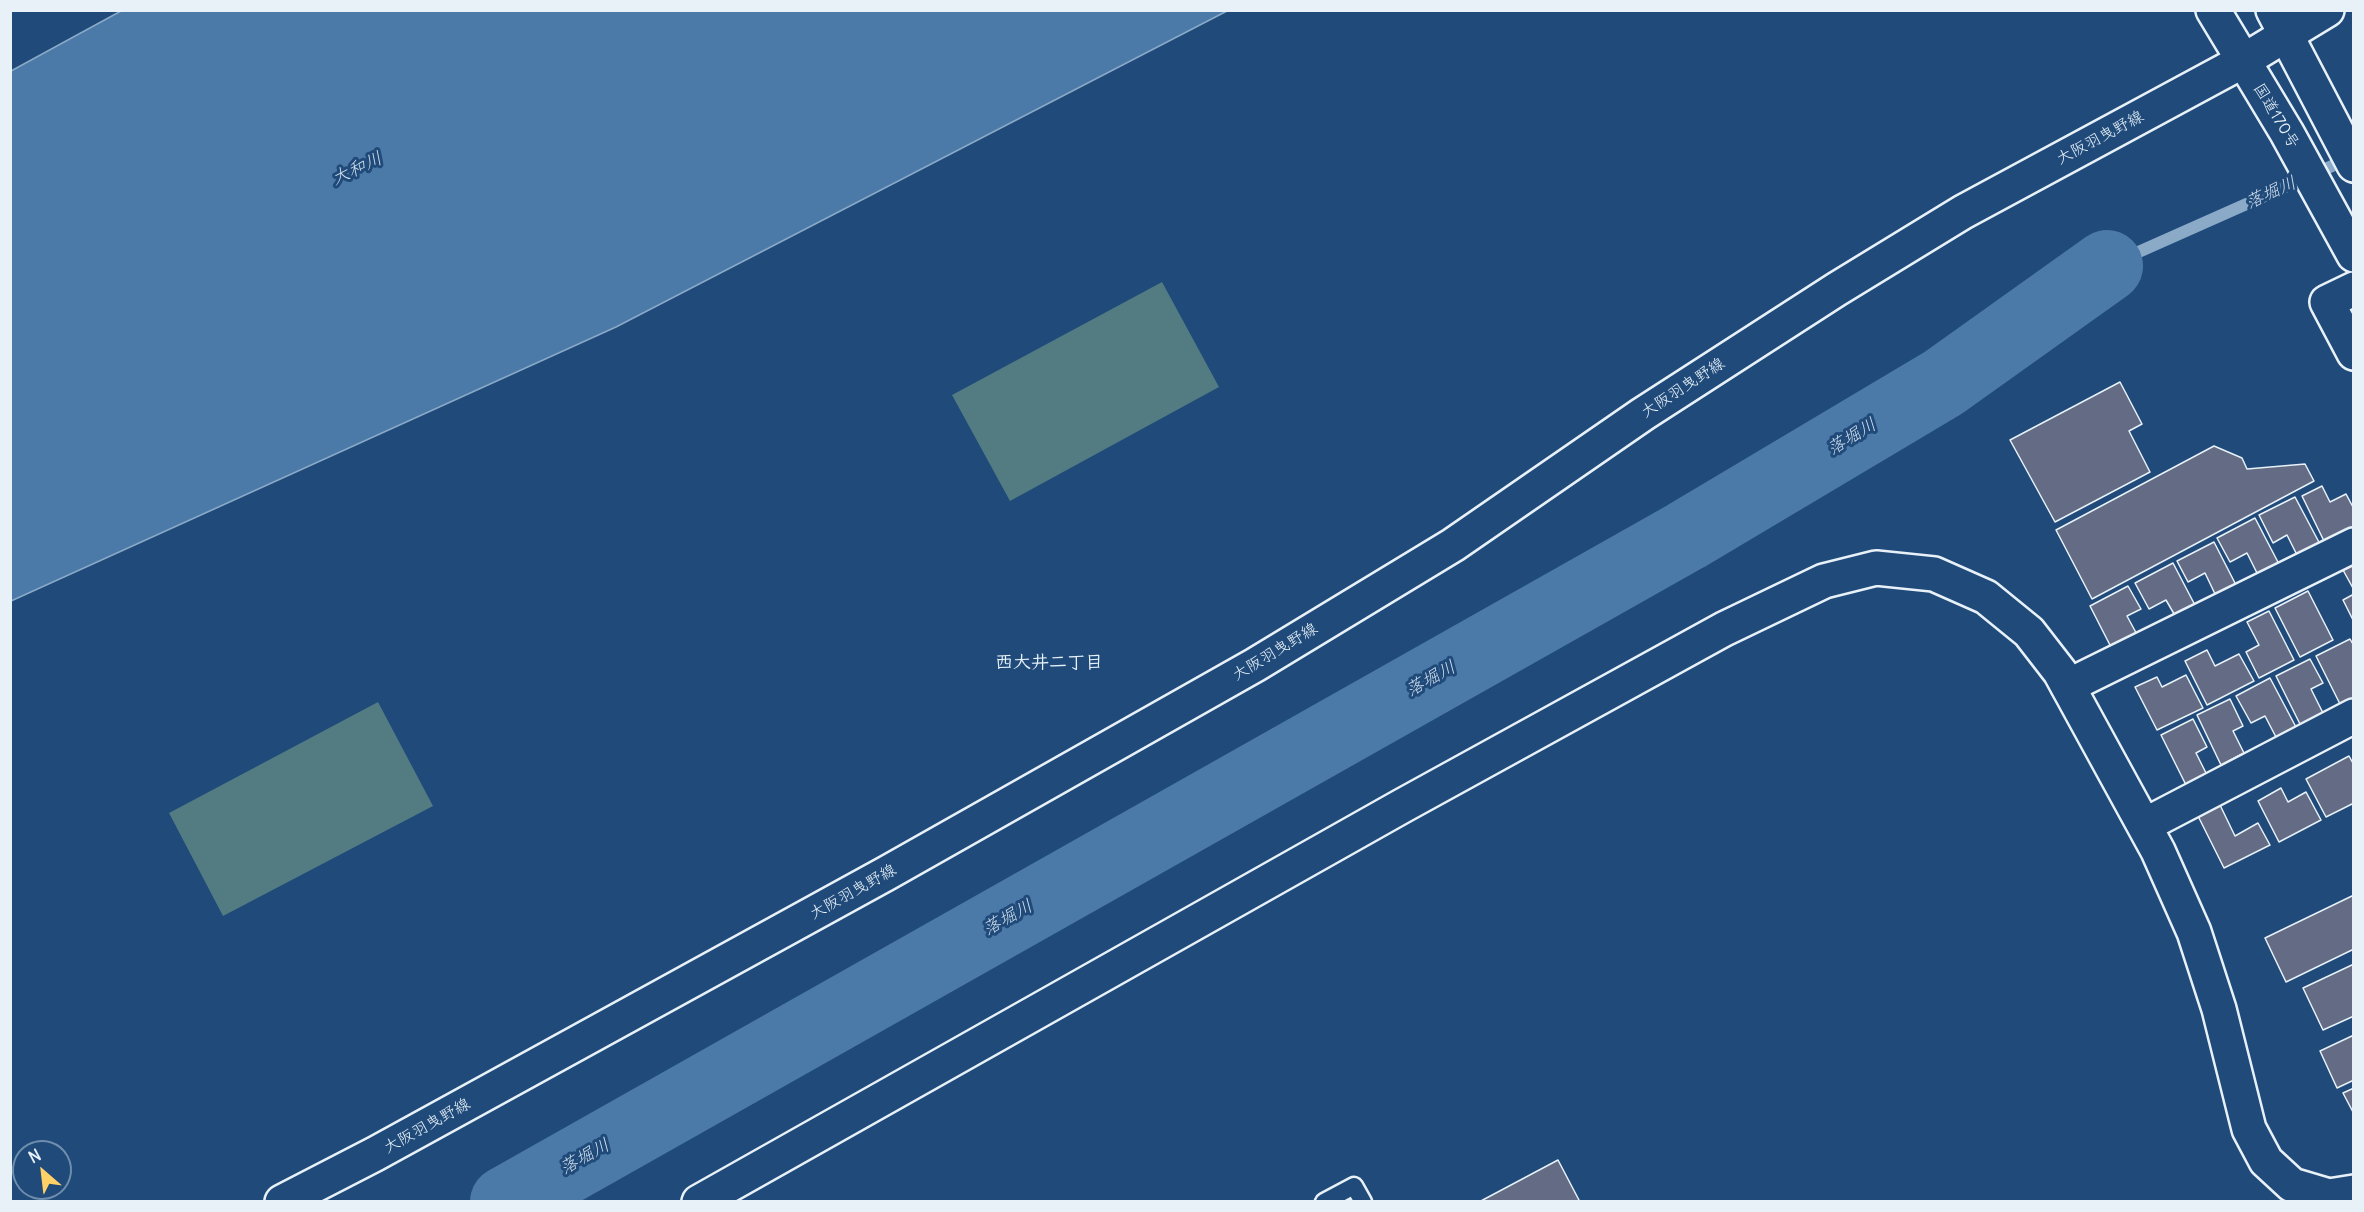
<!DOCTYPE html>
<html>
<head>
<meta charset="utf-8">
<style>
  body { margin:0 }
  #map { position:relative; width:2364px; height:1212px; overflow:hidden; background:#1f4a7a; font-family:Delius,sans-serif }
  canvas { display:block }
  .frame { position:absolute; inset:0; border:12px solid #e8f1f8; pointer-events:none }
  .north { position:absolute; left:12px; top:1140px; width:60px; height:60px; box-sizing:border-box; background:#1f4a7a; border:2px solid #6f8dac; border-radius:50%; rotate:332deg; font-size:16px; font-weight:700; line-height:24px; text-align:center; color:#e8f1f8 }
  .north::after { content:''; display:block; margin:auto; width:21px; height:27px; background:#ffd166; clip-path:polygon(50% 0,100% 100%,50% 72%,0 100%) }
</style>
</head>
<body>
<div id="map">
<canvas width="2364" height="1212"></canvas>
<div class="frame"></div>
<div class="north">N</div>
</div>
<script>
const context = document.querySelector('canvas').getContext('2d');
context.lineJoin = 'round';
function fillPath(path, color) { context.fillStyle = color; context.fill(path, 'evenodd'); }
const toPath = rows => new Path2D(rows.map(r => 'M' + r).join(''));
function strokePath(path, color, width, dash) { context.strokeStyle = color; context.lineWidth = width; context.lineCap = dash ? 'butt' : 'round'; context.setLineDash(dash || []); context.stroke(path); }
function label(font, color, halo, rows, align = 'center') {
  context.font = font + ' Delius,"Klee One",sans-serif'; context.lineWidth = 6; context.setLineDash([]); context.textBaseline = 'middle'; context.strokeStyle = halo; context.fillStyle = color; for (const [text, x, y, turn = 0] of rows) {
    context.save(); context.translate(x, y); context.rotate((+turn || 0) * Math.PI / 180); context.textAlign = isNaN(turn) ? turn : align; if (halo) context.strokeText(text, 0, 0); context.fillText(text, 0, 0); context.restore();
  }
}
fillPath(toPath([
  [1162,282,1219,387,1010,501,952,395],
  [378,702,433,806,223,916,169,813]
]), '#527b82');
const water = toPath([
  [121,11,121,10,1227,11,616,327,11,601,11,71,121,11]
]);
fillPath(water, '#4c7aa8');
strokePath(water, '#8aaac8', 1.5);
strokePath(toPath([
  [2107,266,2350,158]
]), '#8aaac8', 12);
strokePath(toPath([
  [506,1202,1686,536,1943,383,2107,266]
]), '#4c7aa8', 72);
const building = toPath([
  [2120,382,2142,424,2129,431,2150,472,2055,522,2010,440,2120,382],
  [2214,446,2242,458,2247,469,2305,464,2314,481,2092,599,2056,530,2214,446],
  [2322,486,2330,502,2346,494,2354,509,2354,526,2324,541,2302,496,2322,486],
  [2295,497,2321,546,2298,557,2287,535,2273,543,2259,515,2295,497],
  [2255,518,2280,566,2259,577,2247,553,2230,562,2217,538,2255,518],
  [2214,542,2236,585,2216,596,2205,573,2188,582,2177,561,2214,542],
  [2173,563,2197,609,2177,619,2166,600,2149,609,2135,583,2173,563],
  [2354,565,2354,590,2343,570,2354,565],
  [2128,586,2141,609,2127,616,2140,640,2114,653,2090,606,2128,586],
  [2308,591,2333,640,2300,657,2275,608,2308,591],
  [2354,594,2354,622,2343,600,2354,594],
  [2269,611,2294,660,2259,678,2246,652,2259,645,2247,622,2269,611],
  [2350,639,2354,646,2354,700,2341,706,2316,656,2350,639],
  [2207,650,2215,666,2239,654,2254,681,2207,705,2185,661,2207,650],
  [2310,659,2323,683,2311,689,2325,717,2302,728,2276,676,2310,659],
  [2186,675,2203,708,2157,730,2135,687,2157,677,2162,687,2186,675],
  [2270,678,2297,729,2277,739,2265,716,2251,723,2236,696,2270,678],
  [2230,699,2243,726,2233,731,2244,753,2221,765,2197,715,2230,699],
  [2193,719,2207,747,2196,753,2207,775,2186,785,2161,735,2193,719],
  [2349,756,2354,765,2354,803,2326,817,2306,779,2349,756],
  [2281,788,2288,802,2306,792,2321,820,2279,842,2258,801,2281,788],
  [2220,805,2235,836,2258,823,2270,845,2224,868,2198,816,2220,805],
  [2354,895,2354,949,2286,982,2265,938,2354,895],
  [2354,964,2354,1016,2323,1030,2303,988,2354,964],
  [2354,1035,2354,1080,2337,1088,2320,1051,2354,1035],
  [2354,1088,2354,1114,2343,1093,2354,1088],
  [1558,1160,1580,1202,1479,1202,1558,1160]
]);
fillPath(building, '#636c84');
strokePath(building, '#e8f1f8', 1.5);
const service = toPath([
  [1324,1202,1354,1186,1363,1202]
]);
const minor = toPath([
  [2354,289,2327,302,2354,353],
  [2068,686,2354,545],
  [2145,825,2354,716]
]);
const tertiary = toPath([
  [699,1202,1402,806,1724,629,1824,581,1876,568,1934,574,1986,597,2029,632,2060,672,2158,851,2194,932,2219,1009,2249,1129,2266,1161,2292,1185,2329,1196,2354,1192]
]);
const secondary = toPath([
  [282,1202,375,1154,887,873,1255,665,1453,545,1643,414,1837,289,1963,212,2243,61,2327,10]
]);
const trunk = toPath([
  [2213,10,2287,133,2354,255],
  [2273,10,2354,165]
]);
strokePath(service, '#e8f1f8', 21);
strokePath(minor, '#e8f1f8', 38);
strokePath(tertiary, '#e8f1f8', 38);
strokePath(secondary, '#e8f1f8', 38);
strokePath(trunk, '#e8f1f8', 38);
strokePath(service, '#1f4a7a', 16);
strokePath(minor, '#1f4a7a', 33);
strokePath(tertiary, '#1f4a7a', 33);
strokePath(secondary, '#1f4a7a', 33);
strokePath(trunk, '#1f4a7a', 33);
label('16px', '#e8f1f8', '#1f4a7a', [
  ["国道170号",2276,116,59],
  ["大阪羽曳野線",2100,138,-28],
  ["大阪羽曳野線",1683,388,-33],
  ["大阪羽曳野線",1275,652,-31],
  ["大阪羽曳野線",853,892,-29],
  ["大阪羽曳野線",427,1126,-29]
]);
label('italic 18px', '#d1dfec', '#1f4a7a', [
  ["大和川",357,169,-25],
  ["落堀川",2271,193,-24],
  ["落堀川",1852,437,-31],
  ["落堀川",1431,679,-29],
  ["落堀川",1008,918,-29],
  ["落堀川",585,1157,-29]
]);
label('bold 18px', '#e8f1f8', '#1f4a7a', [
  ["西大井二丁目",1049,663]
]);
</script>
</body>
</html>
